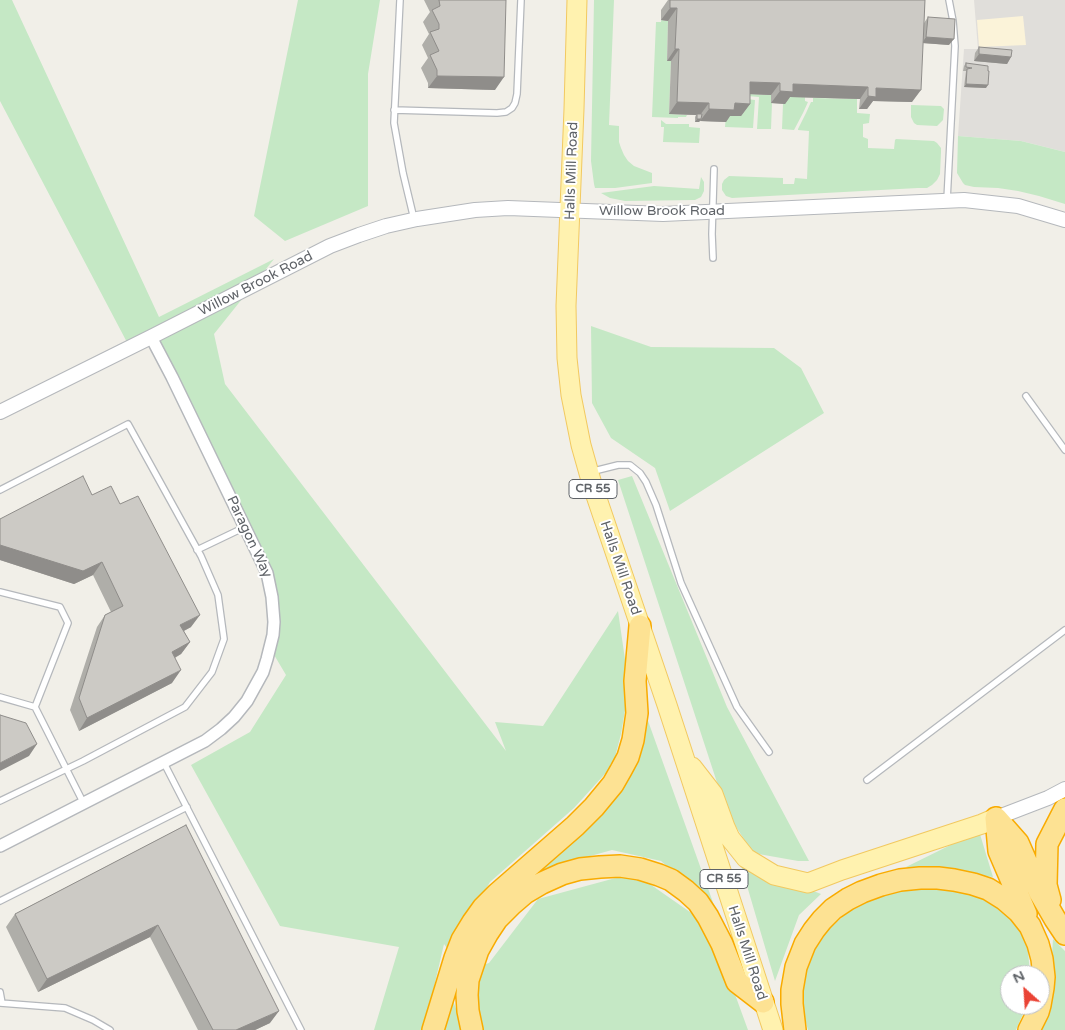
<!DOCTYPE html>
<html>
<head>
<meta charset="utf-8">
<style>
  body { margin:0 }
  #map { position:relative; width:1065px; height:1030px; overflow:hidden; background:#f1efe8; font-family:"Varela Round",sans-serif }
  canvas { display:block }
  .north { position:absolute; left:1000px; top:965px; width:50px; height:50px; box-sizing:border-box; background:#fff; border:1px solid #bfc1c3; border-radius:50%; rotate:334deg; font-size:14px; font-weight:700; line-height:20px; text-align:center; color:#5f6368 }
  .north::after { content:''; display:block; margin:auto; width:18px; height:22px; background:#ea4335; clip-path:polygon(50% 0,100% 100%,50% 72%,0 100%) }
</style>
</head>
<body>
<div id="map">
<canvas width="1065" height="1030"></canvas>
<div class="north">N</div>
</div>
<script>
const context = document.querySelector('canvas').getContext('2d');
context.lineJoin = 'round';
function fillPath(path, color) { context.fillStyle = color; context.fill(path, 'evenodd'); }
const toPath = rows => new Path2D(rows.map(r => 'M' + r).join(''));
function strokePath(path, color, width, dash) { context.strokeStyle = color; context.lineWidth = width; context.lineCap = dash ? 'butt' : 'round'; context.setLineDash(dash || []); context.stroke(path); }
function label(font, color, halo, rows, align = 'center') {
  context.font = font + ' "Varela Round",sans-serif'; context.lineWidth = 4; context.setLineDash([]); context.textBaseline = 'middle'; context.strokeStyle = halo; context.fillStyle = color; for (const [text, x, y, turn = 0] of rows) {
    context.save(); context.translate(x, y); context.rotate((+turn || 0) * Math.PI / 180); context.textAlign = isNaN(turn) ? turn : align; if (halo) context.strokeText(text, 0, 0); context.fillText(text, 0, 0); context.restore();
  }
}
fillPath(toPath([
  [974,0,1065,0,1065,152,1021,141,958,136,964,49,978,49]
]), '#e0deda');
fillPath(toPath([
  [0,0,12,0,159,317,274,259,214,334,225,384,506,751,495,722,543,726,618,611,629,687,621,734,613,765,574,808,490,882,449,951,444,944,424,1030,374,1030,399,947,280,926,191,765,250,732,286,675,270,648,269,573,155,336,130,348,0,101],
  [298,0,380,0,368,74,368,206,285,241,254,216],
  [594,0,614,0,609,125,619,126,619,142,621,148,624,155,628,161,634,166,652,173,652,183,615,188,595,188,594,184,591,161],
  [661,20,668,21,667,61,671,61,669,114,687,115,686,117,678,117,678,118,652,117,656,22,661,22],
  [747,94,771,95,771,103,772,103,771,129,757,129,759,97,747,96],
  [785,96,805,97,805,101,808,102,803,113,794,130,782,129,783,104],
  [813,98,857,99,857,113,870,114,869,123,863,124,863,137,868,139,868,148,894,149,895,140,896,139,934,141,937,143,941,148,941,152,940,174,937,180,932,185,927,188,918,188,732,198,726,196,722,190,722,184,724,180,729,176,783,178,783,184,794,184,795,178,807,179,809,131,798,130,798,129,806,113,811,102,813,102],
  [747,99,755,100,753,128,725,127,726,115],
  [911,105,941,106,944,109,943,120,937,126,917,125,914,123,911,117],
  [661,120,666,124,689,124,689,127,700,128,699,143,663,142,664,127,661,127],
  [958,136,1021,141,1065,152,1065,204,1039,196,1018,191,998,188,974,187,965,185,963,183,957,173],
  [701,177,704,182,704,191,701,197,695,200,625,201,610,198,601,193,654,186,699,189],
  [591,326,651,347,774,348,801,368,824,413,670,511,655,468,611,438,592,403],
  [632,476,727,707,809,861,798,861,753,853,727,813,618,480],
  [647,718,715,908,661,861,612,850,529,873,635,758],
  [979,831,993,877,906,867],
  [740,862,821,894,799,915,775,981],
  [634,873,710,926,748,1030,480,1030,476,967,489,963,538,899],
  [904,886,944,886,992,899,1027,938,1030,975,1010,975,1010,1005,1027,1005,1016,1030,808,1030,803,1011,804,980,816,941,860,901],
  [1053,939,1065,951,1065,1030,1037,1030,1048,1015],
  [452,998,464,1030,443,1030]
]), '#c5e8c5');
fillPath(toPath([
  [1023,16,1026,45,979,47,977,20]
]), '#fbf3d9');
const service = toPath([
  [400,0,394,123,403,173,414,219],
  [394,110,497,113,506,112,512,108,515,103,517,94,521,0],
  [947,200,955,46,953,21,949,0],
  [713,258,712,234,714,169],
  [1026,396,1065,450],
  [590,472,618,465,630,465,640,473,646,482,656,505,681,583,737,707,769,752],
  [0,490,128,424,201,556,218,595,224,639,212,672,185,707,83,761,0,801],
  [197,550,245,527],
  [0,592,60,607,68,623,35,707],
  [0,697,35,707,84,804],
  [164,763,301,1030],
  [867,780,1065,630],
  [0,901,187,807],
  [0,992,2,1003],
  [0,1003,65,1008,93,1020,110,1030]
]);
const minor = toPath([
  [0,846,205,741,221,729,234,717,247,701,263,672,267,659,273,635,274,622,272,597,267,573,172,377,151,337]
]);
const tertiary = toPath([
  [0,412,151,337,330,246,359,235,386,226,417,219,475,210,508,208,663,214,964,200,1018,206,1065,220],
  [996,818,1048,798,1065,789]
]);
const primary = toPath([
  [577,0,574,109,566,306,567,358,571,395,581,445,592,484,667,705,773,1030],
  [692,767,713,794,725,827,730,838,746,858,774,875,808,883,842,870,982,824,996,818]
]);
const motorway = toPath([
  [996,818,1018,843,1040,893,1055,919,1065,934],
  [996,818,999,851,1026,914],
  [1050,900,1046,885,1047,844,1065,809],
  [433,1030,455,958,462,940,473,922,483,908,497,894,575,826,594,807,613,784,621,770,628,757,633,740,637,713,635,681,640,626],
  [472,1030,468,1011,467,995,468,980,478,950,487,934,497,919,511,905,525,893,542,883,562,874,580,869,600,867,620,866,640,869,659,875,671,880,686,891,698,902,708,917,722,944,737,982,763,1002],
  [795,1030,792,1004,792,990,796,967,805,944,814,930,822,920,833,909,848,899,862,892,881,885,900,880,920,878,938,878,954,880,973,884,988,889,1004,899,1019,912,1030,926,1038,944,1042,959,1044,977,1043,988,1040,1005],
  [1029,1030,1038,1012,1040,1005]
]);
strokePath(service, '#b5b8bc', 8);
strokePath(minor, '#b5b8bc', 14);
strokePath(tertiary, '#b5b8bc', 16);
strokePath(primary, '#f2c960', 21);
strokePath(motorway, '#f9ab00', 24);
strokePath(service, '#fff', 5.5);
strokePath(minor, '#fff', 11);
strokePath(tertiary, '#fff', 14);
strokePath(primary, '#fff2af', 19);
strokePath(motorway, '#fde293', 21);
fillPath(toPath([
  [424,0,506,0,495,90,428,88,428,83,421,68,428,58,422,45,429,34,423,22,430,12],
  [668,0,925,0,924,23,928,17,949,45,923,43,912,102,873,101,867,109,859,109,860,99,790,97,785,104,771,103,771,95,750,94,750,104,741,116,730,116,726,122,700,121,699,122,695,122,695,117,696,115,669,114,671,61,667,61,668,21,661,20,661,10],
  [979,47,1011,57,1007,64,974,61,975,53],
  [966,63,986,88,964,87,966,71,963,71,964,66],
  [92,495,120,504,191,627,184,631,190,642,181,654,175,658,172,683,79,731,70,710,97,627,105,615,111,612,93,575,74,584,0,560,0,519],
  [186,825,270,1023,255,1030,198,1030,150,937,38,992,6,927,15,914]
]), '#afaea9');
fillPath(toPath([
  [670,8,677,8,668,21,661,20],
  [926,37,954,39,949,45,922,43],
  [675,49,679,49,671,61,667,61],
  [979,54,1011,57,1007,64,974,61],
  [437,76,504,77,495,90,428,88],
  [750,82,780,83,771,95,744,94],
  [793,84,868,87,860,99,790,97,785,104,771,103,780,91],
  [966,84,988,85,986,88,964,87],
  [876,88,921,90,912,102,873,101,867,109,859,109,868,96],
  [677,102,709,103,700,115,697,114,696,115,669,114],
  [735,103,750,104,741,116,730,116,726,122,700,121,709,109],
  [697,119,701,119,699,122,695,122],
  [0,545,102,562,93,575,74,584,0,560],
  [200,615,191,627,172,637,180,625],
  [190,642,181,654,163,664,172,652],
  [181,670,172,683,79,731,87,718],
  [37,744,29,756,0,771,0,763],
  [158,925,150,937,38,992,47,979],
  [279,1011,270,1023,255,1030,236,1030]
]), '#8f8d8a');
const building = toPath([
  [439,0,506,0,504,77,437,76,437,70,430,55,439,51,430,32,439,29,439,24,432,10,440,6,439,0],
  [670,0,925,0,921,90,876,88,876,97,868,96,868,87,793,84,793,92,780,91,780,83,750,82,750,104,735,103,734,110,709,109,709,103,677,102,679,49,675,49,677,8,670,8,670,0],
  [928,17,955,19,954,39,926,37,928,17],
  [979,47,1012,50,1011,57,979,54,979,47],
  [966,63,988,66,988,71,989,71,988,85,966,84,967,69,972,68,966,67,966,63],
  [697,114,702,114,701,119,697,119,697,114],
  [83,476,92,495,111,486,120,504,138,496,200,615,180,625,190,642,172,652,181,670,87,718,79,698,105,615,123,606,102,562,83,571,0,545,0,519,83,476],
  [0,715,26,723,37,744,0,763,0,715],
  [186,825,279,1011,236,1030,213,1030,158,925,47,979,15,914,186,825]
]);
fillPath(building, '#cccac5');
strokePath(building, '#8f8d8a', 1);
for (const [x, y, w] of [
  [593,489,48],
  [724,879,48]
]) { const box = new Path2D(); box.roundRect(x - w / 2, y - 9.5, w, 19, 4); context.fillStyle = '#fff'; context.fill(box); strokePath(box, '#5f6368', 1); }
label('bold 12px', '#5f6368', null, [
  ["CR 55",593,489],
  ["CR 55",724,879]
]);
label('14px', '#5f6368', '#fff', [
  ["Halls Mill Road",572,171,-88],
  ["Willow Brook Road",662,211],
  ["Willow Brook Road",256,284,-27],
  ["Paragon Way",249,537,65],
  ["Halls Mill Road",620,568,71],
  ["Halls Mill Road",747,953,72]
]);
</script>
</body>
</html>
